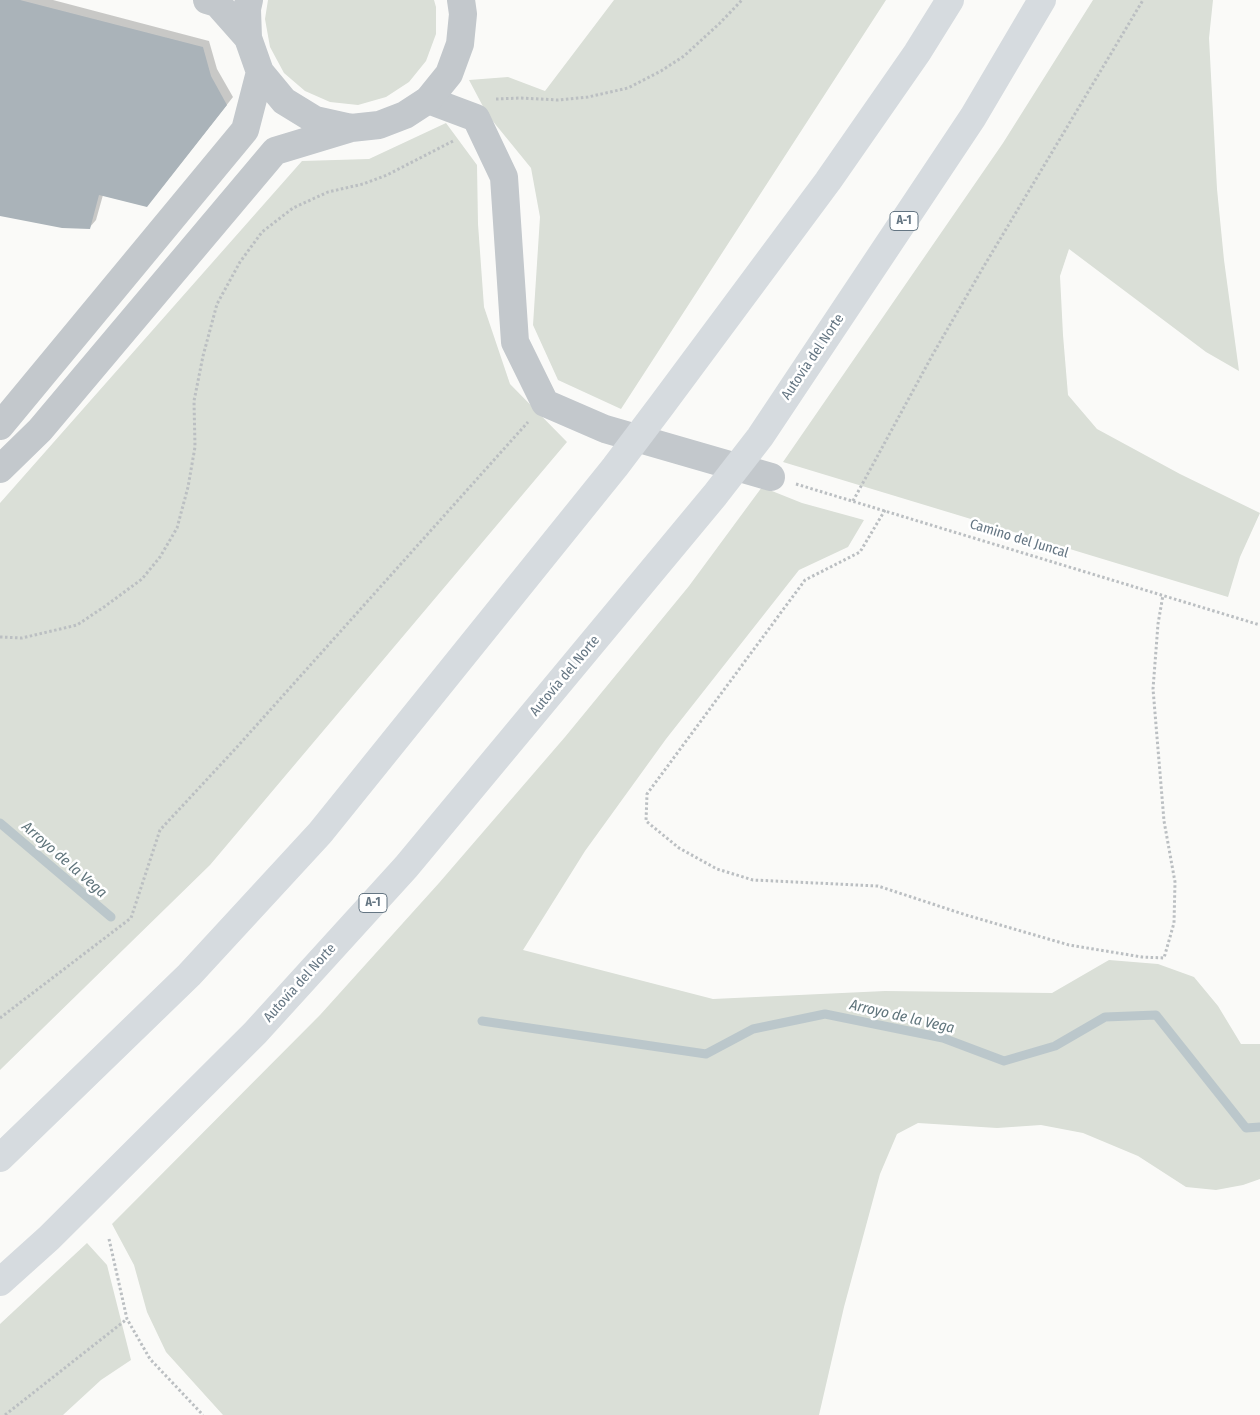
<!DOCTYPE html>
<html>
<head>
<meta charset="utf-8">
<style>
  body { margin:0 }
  canvas { display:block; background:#fafaf8 }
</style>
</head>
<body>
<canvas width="1260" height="1415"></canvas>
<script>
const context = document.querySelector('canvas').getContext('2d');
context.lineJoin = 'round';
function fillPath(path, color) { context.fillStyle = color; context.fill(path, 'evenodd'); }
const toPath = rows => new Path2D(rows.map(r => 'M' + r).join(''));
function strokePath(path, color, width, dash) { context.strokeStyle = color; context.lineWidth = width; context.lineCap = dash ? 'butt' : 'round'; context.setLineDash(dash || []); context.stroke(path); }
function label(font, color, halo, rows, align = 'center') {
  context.font = font + ' "Fira Sans Condensed",sans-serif'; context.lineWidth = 5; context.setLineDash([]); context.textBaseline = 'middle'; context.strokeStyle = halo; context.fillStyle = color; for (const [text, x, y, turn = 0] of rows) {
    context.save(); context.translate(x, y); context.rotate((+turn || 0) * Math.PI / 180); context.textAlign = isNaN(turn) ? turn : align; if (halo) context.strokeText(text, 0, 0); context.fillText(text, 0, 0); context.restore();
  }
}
fillPath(toPath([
  [268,0,434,0,436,7,436,34,426,61,409,82,386,97,358,105,330,102,305,91,284,73,270,47,265,19],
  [614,0,886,0,621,409,558,380,533,325,540,217,531,168,487,114,469,80,508,77,545,91],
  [1093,0,1213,0,1209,38,1217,189,1224,260,1239,371,1206,352,1069,249,1060,276,1063,335,1068,395,1097,429,1180,474,1260,513,1240,557,1228,597,783,462,1003,143],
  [446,123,477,165,478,224,484,307,510,384,567,442,210,865,0,1070,0,503,302,161,369,159],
  [762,487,802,503,864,520,848,547,799,570,666,739,585,851,523,950,713,999,885,991,1052,993,1109,960,1158,964,1194,977,1218,1006,1241,1044,1260,1044,1260,1179,1243,1185,1216,1190,1186,1187,1138,1156,1083,1133,1041,1125,997,1128,918,1123,897,1134,880,1174,844,1307,819,1415,223,1415,166,1352,147,1312,134,1265,112,1224,320,1015,439,883,565,737,689,586],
  [87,1243,107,1265,131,1360,101,1380,63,1415,0,1415,0,1324]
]), '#dadfd7');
fillPath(toPath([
  [0,0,53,0,209,41,217,69,233,97,147,206,103,195,96,220,90,227,0,214]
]), '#0003');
strokePath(toPath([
  [0,823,111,917],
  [482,1021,706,1054,753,1029,825,1014,943,1038,1004,1061,1055,1046,1105,1017,1156,1015,1246,1128,1260,1127]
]), '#bbc7cb', 9);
fillPath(toPath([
  [0,0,20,0,203,47,211,76,227,105,147,207,99,195,90,229,62,228,0,216]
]), '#aab3b9');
strokePath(toPath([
  [496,99,521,98,558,100,588,97,628,88,661,71,684,56,720,23,742,0],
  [796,484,1260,625],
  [853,501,933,354,984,266,1143,0],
  [885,510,860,552,805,580,647,794,646,821,679,848,717,869,753,880,878,886,966,915,1069,945,1142,957,1164,958,1174,923,1175,882,1164,821,1153,689,1158,624,1163,595],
  [0,637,22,638,77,625,104,607,142,579,160,557,177,528,188,487,195,447,194,401,203,356,217,304,240,262,262,232,293,208,328,192,363,184,387,175,455,140],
  [0,1018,131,918,160,830,237,747,528,422],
  [109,1239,127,1319,150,1359,203,1415],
  [5,1415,127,1319]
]), '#bbbfc2', 3, [2.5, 2.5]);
strokePath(toPath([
  [428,100,476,118,504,177,515,342,545,403,605,429,771,477]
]), '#c3c8cc', 28);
strokePath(toPath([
  [207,0,217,3,248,38],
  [249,0,247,9,248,38,260,72,284,101,315,120,351,128,379,125,405,115,428,100,449,74,460,44,463,14,461,0],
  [0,426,245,130,260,72],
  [0,469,40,430,275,151,351,128]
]), '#c3c8cc', 28);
strokePath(toPath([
  [0,1158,189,975,320,833,615,467,661,406,828,181,917,53,950,0],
  [0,1282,49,1238,255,1033,406,867,715,495,760,437,973,117,1042,0]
]), '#d6dbdf', 28);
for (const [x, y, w] of [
  [904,221,28],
  [373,903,28]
]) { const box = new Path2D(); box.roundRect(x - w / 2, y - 9.5, w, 19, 4); context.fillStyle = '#fff'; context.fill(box); strokePath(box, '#657683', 1); }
label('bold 12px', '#657683', null, [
  ["A-1",904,221],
  ["A-1",373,903]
]);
label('14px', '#657683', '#fff', [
  ["Autovía del Norte",813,357,-56],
  ["Camino del Juncal",1019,539,17],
  ["Autovía del Norte",565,676,-50],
  ["Autovía del Norte",300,983,-48]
]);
label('italic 15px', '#60757c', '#fff', [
  ["Arroyo de la Vega",64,860,41],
  ["Arroyo de la Vega",902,1017,13]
]);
</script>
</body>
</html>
